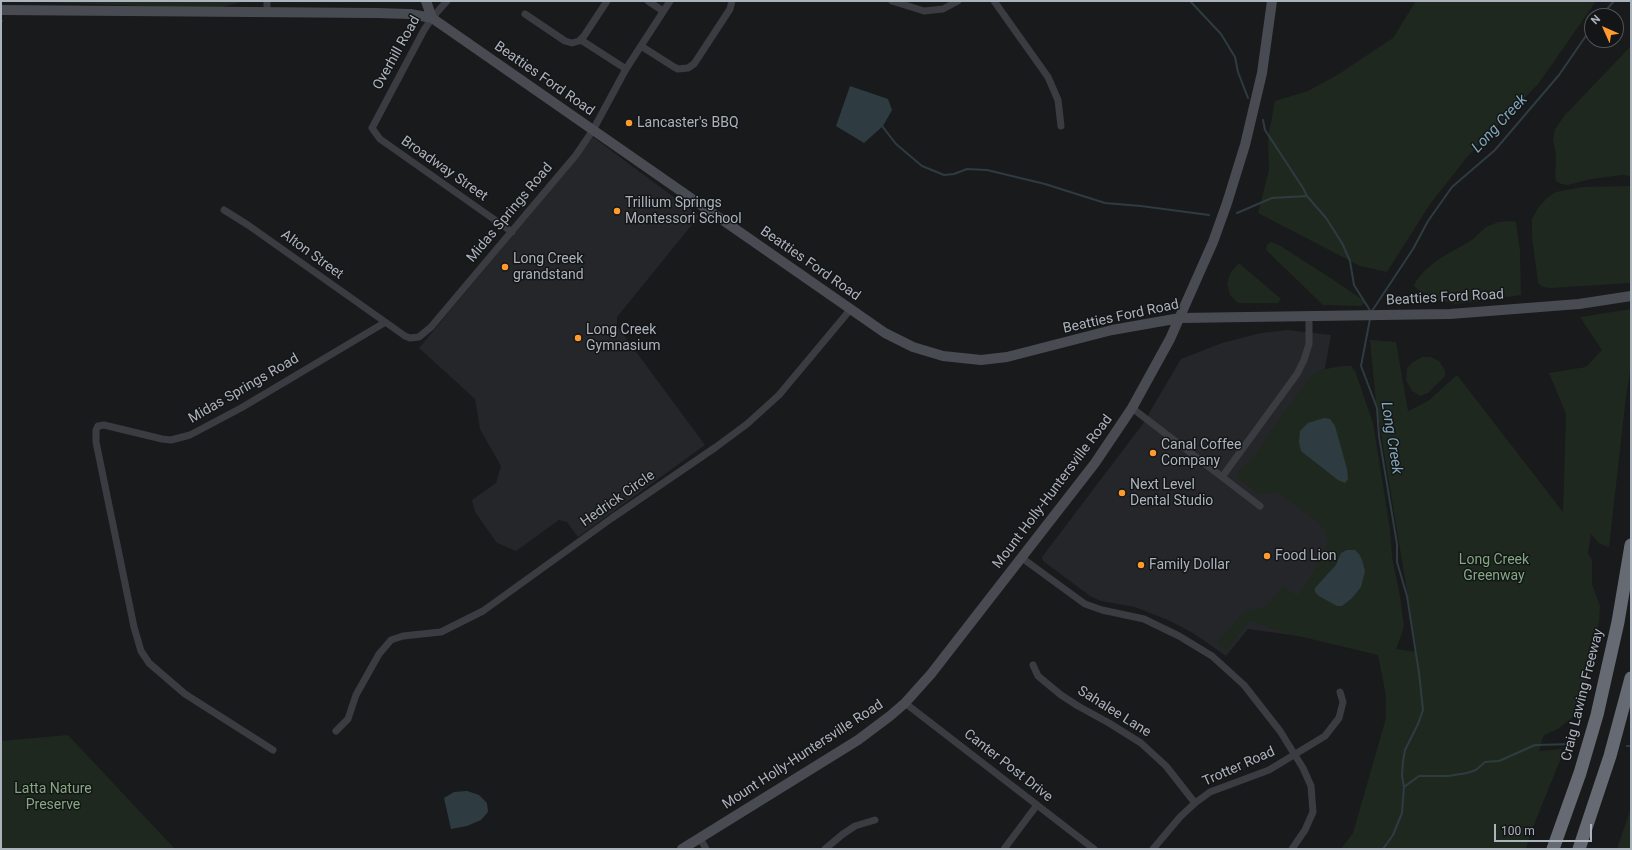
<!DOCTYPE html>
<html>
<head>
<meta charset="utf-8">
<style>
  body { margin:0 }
  #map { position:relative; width:1632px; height:850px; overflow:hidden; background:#191a1c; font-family:Roboto,sans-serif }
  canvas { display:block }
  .frame { position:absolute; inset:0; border:2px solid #abb3bd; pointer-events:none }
  .north { position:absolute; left:1584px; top:8px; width:40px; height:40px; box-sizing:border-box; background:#141517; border:1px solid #505459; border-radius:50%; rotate:315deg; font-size:11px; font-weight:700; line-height:16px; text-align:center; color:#abb3bd }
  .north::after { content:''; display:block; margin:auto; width:14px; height:18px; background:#ff9a2e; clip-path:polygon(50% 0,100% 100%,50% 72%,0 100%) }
  .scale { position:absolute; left:1494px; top:824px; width:98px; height:18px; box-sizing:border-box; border:2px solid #abb3bd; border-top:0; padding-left:5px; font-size:12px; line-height:14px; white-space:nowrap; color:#abb3bd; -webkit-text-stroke:3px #141517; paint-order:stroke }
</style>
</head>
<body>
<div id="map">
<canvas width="1632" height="850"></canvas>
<div class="frame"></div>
<div class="north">N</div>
<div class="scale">100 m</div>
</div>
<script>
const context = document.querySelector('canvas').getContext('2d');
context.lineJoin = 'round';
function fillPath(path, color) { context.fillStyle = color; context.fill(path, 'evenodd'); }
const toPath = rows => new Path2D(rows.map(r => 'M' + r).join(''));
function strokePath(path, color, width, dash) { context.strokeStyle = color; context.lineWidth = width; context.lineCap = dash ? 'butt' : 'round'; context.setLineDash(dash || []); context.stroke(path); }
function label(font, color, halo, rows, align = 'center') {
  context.font = font + ' Roboto,sans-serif'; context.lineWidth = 3; context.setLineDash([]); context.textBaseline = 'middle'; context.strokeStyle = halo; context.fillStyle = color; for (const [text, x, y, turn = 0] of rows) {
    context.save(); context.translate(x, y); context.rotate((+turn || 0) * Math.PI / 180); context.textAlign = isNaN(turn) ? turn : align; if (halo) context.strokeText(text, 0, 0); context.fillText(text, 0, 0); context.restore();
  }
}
fillPath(toPath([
  [593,137,699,216,617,317,617,326,705,445,578,537,567,522,559,520,516,551,497,543,475,512,472,500,496,483,501,466,480,429,475,399,419,348,543,199],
  [1287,330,1331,335,1325,368,1330,386,1378,647,1248,629,1226,656,1193,633,1168,620,1135,607,1101,601,1090,596,1043,561,1042,557,1142,425,1181,359,1222,343,1261,333]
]), '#252629');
fillPath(toPath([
  [45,1,245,1,216,9,44,2],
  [1416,1,1596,1,1539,83,1468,156,1430,204,1387,272,1360,266,1258,213,1269,170,1268,137,1275,101,1308,91,1339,74,1393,38],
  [1631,46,1631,176,1622,175,1591,179,1568,185,1561,184,1556,181,1555,175,1556,156,1553,139,1555,129,1565,115],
  [1631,186,1631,283,1550,288,1542,287,1538,283,1532,236,1532,219,1538,208,1547,198,1556,192,1582,187],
  [1512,221,1516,222,1520,251,1521,295,1456,304,1438,300,1420,291,1414,286,1416,281,1425,270,1439,259,1472,240,1486,227,1498,222],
  [1271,242,1279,245,1332,279,1366,302,1361,306,1323,305,1266,250,1267,245],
  [1239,263,1281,299,1278,303,1238,303,1230,295,1227,283,1231,272],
  [1631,309,1631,366,1626,397,1609,547,1600,544,1591,534,1588,553,1592,560,1592,584,1600,606,1599,621,1592,666,1582,699,1573,717,1558,729,1544,735,1539,751,1561,749,1563,753,1531,832,1526,849,1341,849,1353,833,1386,718,1386,696,1378,655,1282,632,1252,621,1249,622,1228,649,1224,650,1217,643,1240,616,1251,609,1266,607,1283,586,1297,596,1306,585,1327,544,1327,538,1324,529,1318,522,1278,493,1273,492,1260,495,1240,480,1237,476,1239,471,1250,462,1283,413,1313,374,1321,370,1341,366,1351,366,1355,371,1373,423,1390,529,1392,557,1400,596,1404,627,1396,649,1417,652,1376,403,1370,340,1396,342,1408,411,1428,401,1457,375,1563,512,1566,414,1549,373,1586,367,1602,350,1580,317],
  [1422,357,1431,357,1439,361,1445,370,1445,376,1428,393,1420,396,1412,391,1406,380,1407,368,1413,362],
  [68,735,175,849,1,849,1,741],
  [1631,808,1631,849,1617,849]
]), '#1f281f');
fillPath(toPath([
  [850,86,888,99,892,110,883,126,864,143,836,126],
  [1324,418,1330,419,1335,426,1347,469,1348,479,1345,483,1338,480,1301,451,1299,442,1300,431,1308,423],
  [1347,550,1355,550,1359,554,1362,560,1365,571,1361,587,1352,598,1342,606,1337,606,1319,596,1315,592,1315,588,1336,565,1341,553],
  [467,791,479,795,487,803,488,812,481,820,467,826,451,829,444,798,454,792]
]), '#2e3c42');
strokePath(toPath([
  [1190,1,1221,34,1235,57,1238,72,1248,98],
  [1601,16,1614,1],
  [1,21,2,21],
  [1263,120,1265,130,1303,188,1307,196,1326,218,1342,243,1350,261,1354,285,1371,312],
  [882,126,896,144,922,166,944,175,954,174,967,169,987,170,1045,184,1105,203,1141,206,1209,215],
  [1237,213,1272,198,1307,196],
  [1372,311,1413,249,1428,221,1452,187,1495,150,1559,75,1592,27],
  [1370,319,1361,366,1377,408,1379,436,1397,544,1397,562,1407,596,1419,673,1423,710,1418,724,1405,750,1403,761,1402,776,1404,787,1402,813,1393,835,1383,849],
  [1627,746,1631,746],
  [1404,787,1419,776,1448,776,1467,773,1476,770,1485,762,1499,761,1535,745,1575,744]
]), '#2e3c42', 2);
strokePath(toPath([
  [447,1,432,18,424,30,372,128,380,139,512,232],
  [648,1,663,11],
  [892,1,924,11,943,9,958,1],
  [994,1,1048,77,1058,100,1061,126],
  [267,12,267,1],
  [525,14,565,41,572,43,579,41,584,36,607,1],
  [581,40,626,69],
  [641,46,674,67,678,69,688,68,694,64,730,9,732,1],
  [224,210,248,225,405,336,410,338,419,337,431,327,576,155,593,130,626,69,670,1],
  [1132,408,1260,506],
  [1222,477,1297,374,1304,360,1309,344,1309,315],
  [1022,558,1085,604,1102,610,1144,619,1179,636,1212,656,1244,685,1280,731,1303,768,1311,786,1313,812,1305,830,1292,849],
  [1033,665,1038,676,1061,695,1078,706,1109,723,1141,743,1166,766,1195,803],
  [905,703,1094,849],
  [336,731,348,719,356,695,379,654,391,640,403,636,441,632,483,611,612,518,716,447,747,424,779,395,850,310],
  [273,750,185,694,149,663,141,651,134,627,96,442,96,430,98,426,104,425,162,439,171,440,190,435,241,408,384,323],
  [700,838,706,849],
  [825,849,843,834,855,826,875,820],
  [1004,849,1037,805],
  [1153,849,1180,817,1195,803,1210,792,1269,770,1325,736,1339,718,1343,702,1340,692]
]), '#3a3c41', 7);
strokePath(toPath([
  [426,1,432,18],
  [1,10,377,13,410,14,432,18,885,333,913,347,943,356,981,360,1007,357,1112,330,1180,318,1450,314,1579,304,1631,296],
  [682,849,858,740,890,716,905,703,931,674,1095,463,1132,408,1170,339,1213,242,1227,203,1245,145,1262,73,1272,1]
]), '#484c52', 10);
strokePath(toPath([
  [1553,849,1580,773,1597,715,1618,622,1631,545],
  [1579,849,1610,756,1631,678]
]), '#666b73', 13);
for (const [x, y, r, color] of [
  [629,123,4,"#ff9a2e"],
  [617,211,4,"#ff9a2e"],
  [505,267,4,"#ff9a2e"],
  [578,338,4,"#ff9a2e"],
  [1153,453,4,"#ff9a2e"],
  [1122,493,4,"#ff9a2e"],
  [1267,556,4,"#ff9a2e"],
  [1141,565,4,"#ff9a2e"]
]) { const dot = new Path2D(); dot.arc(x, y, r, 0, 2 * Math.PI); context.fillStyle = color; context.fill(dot); strokePath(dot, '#141517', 1.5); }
label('14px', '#abb3bd', '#141517', [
  ["Overhill Road",397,53,-61],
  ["Beatties Ford Road",544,79,35],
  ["Broadway Street",444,169,35],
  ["Midas Springs Road",510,213,-50],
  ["Alton Street",312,255,36],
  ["Beatties Ford Road",810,264,35],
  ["Beatties Ford Road",1445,298,-3],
  ["Beatties Ford Road",1121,317,-12],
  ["Midas Springs Road",244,389,-30],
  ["Mount Holly-Huntersville Road",1053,492,-53],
  ["Hedrick Circle",618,499,-35],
  ["Craig Lawing Freeway",1583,695,-76],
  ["Sahalee Lane",1114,712,32],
  ["Mount Holly-Huntersville Road",803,755,-33],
  ["Canter Post Drive",1008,766,38],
  ["Trotter Road",1239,767,-24]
]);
label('14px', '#abb3bd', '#141517', [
  ["Lancaster's BBQ",637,123],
  ["Trillium Springs",625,203],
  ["Montessori School",625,219],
  ["Long Creek",513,259],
  ["grandstand",513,275],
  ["Long Creek",586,330],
  ["Gymnasium",586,346],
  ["Canal Coffee",1161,445],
  ["Company",1161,461],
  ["Next Level",1130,485],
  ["Dental Studio",1130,501],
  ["Food Lion",1275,556],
  ["Family Dollar",1149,565]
], 'left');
label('14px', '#84a981', '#141517', [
  ["Long Creek",1494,560],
  ["Greenway",1494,576],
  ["Latta Nature",53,789],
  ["Preserve",53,805]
]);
label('italic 15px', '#80a7ba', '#141517', [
  ["Long Creek",1500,124,-47],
  ["Long Creek",1391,438,81]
]);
</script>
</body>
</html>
